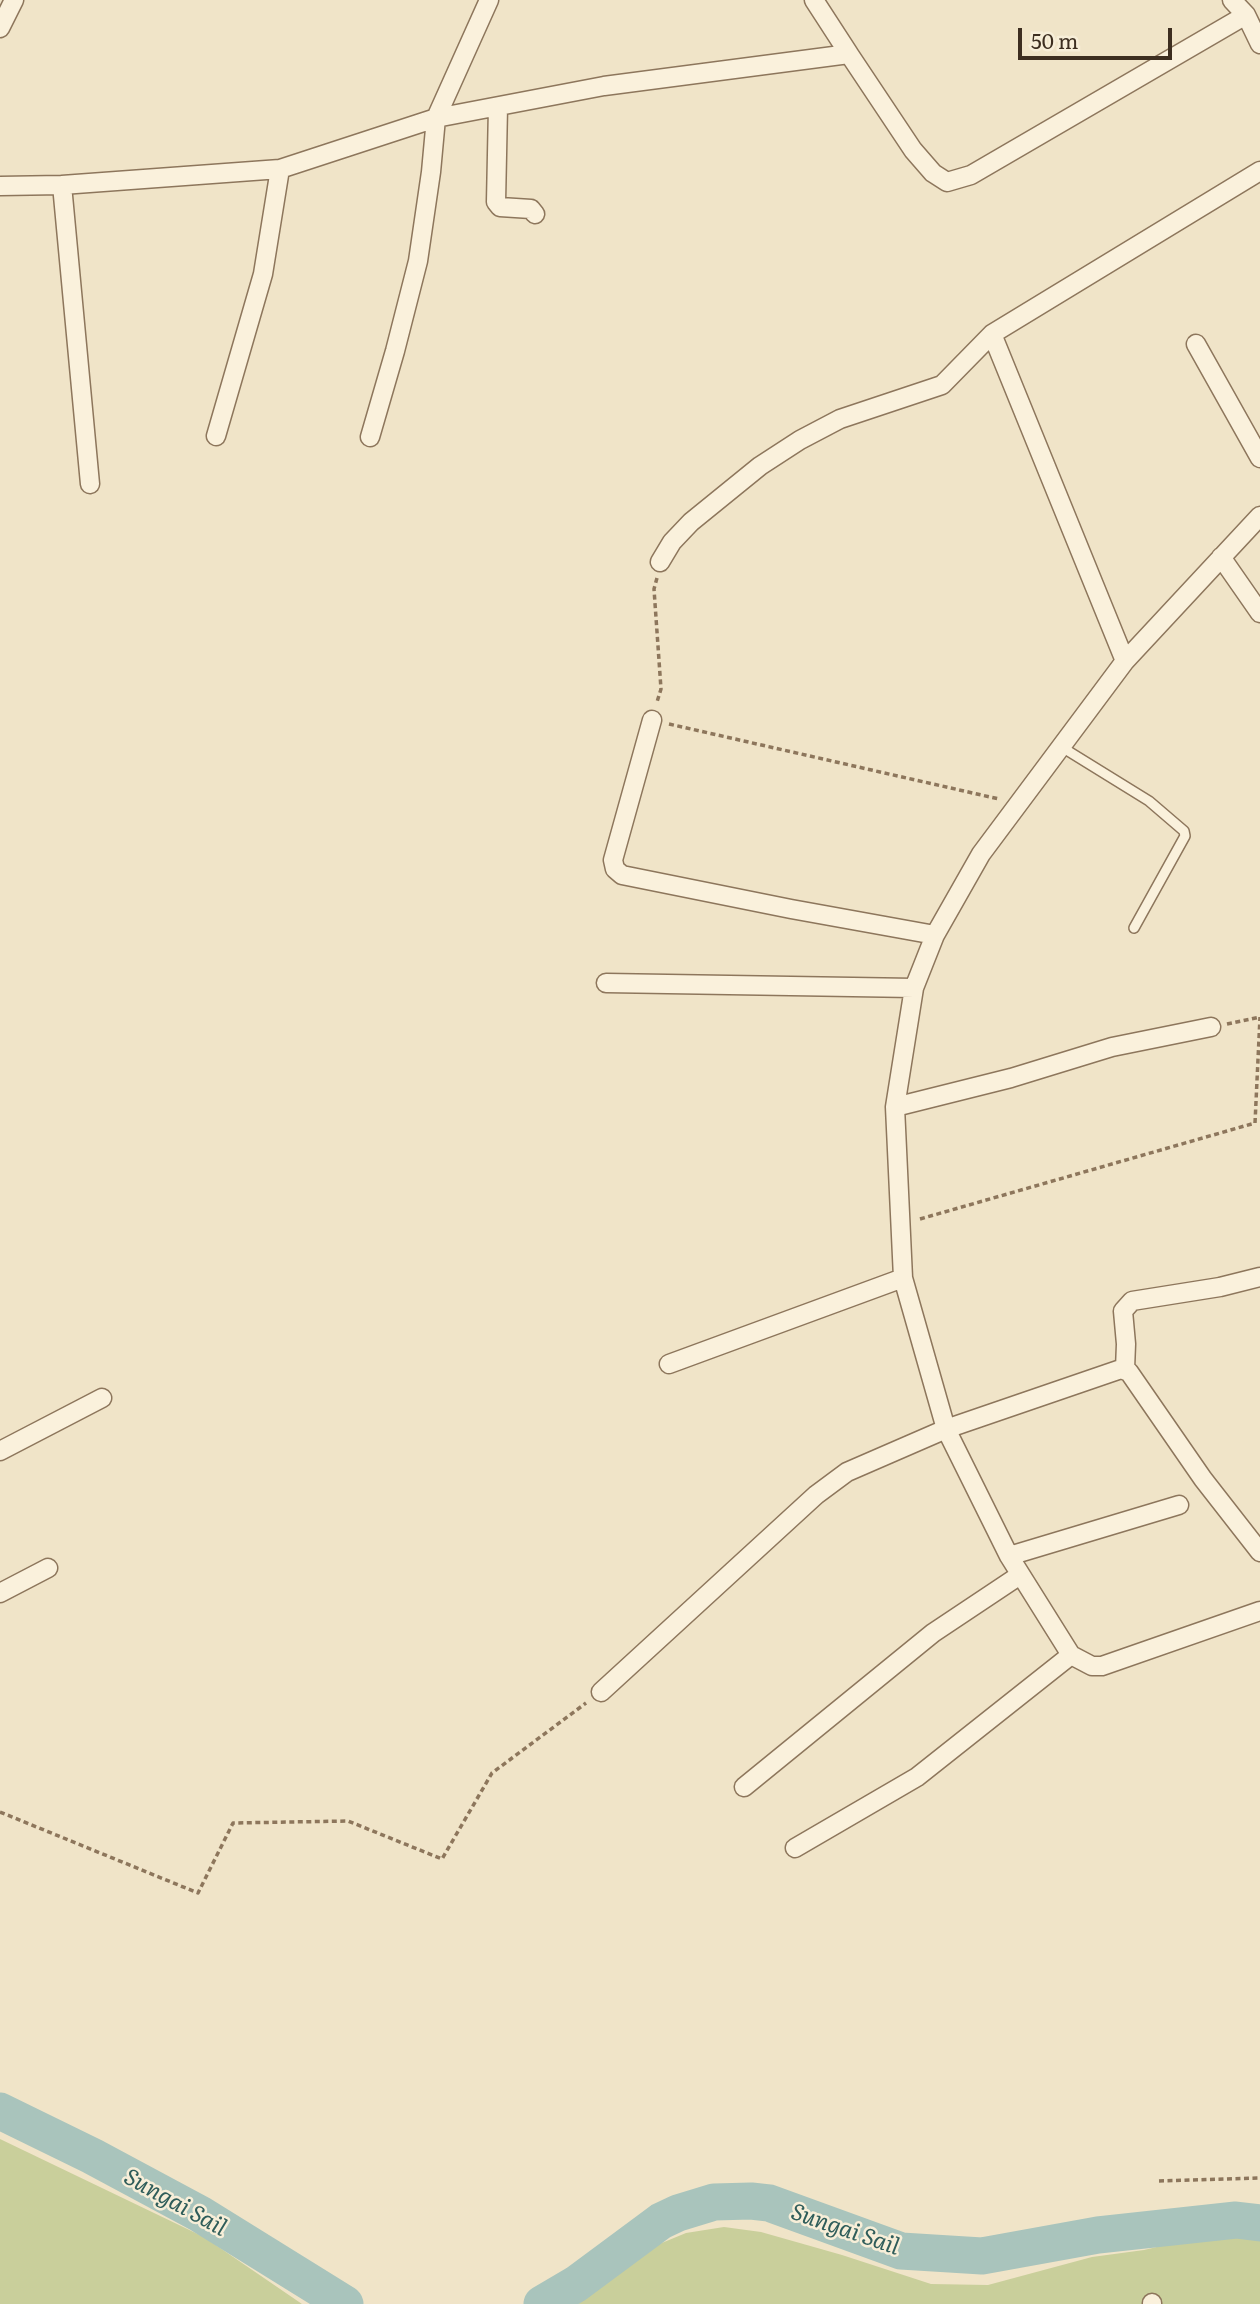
<!DOCTYPE html>
<html>
<head>
<meta charset="utf-8">
<style>
  body { margin:0 }
  #map { position:relative; width:1260px; height:2304px; overflow:hidden; background:#f0e4c8; font-family:Literata,serif }
  canvas { display:block }
  .scale { position:absolute; left:1018px; top:28px; width:154px; height:32px; box-sizing:border-box; border:4px solid #3d2e20; border-top:0; padding-left:9px; font-size:21px; line-height:24px; white-space:nowrap; color:#3d2e20; -webkit-text-stroke:5px #f7eed8; paint-order:stroke }
</style>
</head>
<body>
<div id="map">
<canvas width="1260" height="2304"></canvas>
<div class="scale">50 m</div>
</div>
<script>
const context = document.querySelector('canvas').getContext('2d');
context.lineJoin = 'round';
function fillPath(path, color) { context.fillStyle = color; context.fill(path, 'evenodd'); }
const toPath = rows => new Path2D(rows.map(r => 'M' + r).join(''));
function strokePath(path, color, width, dash) { context.strokeStyle = color; context.lineWidth = width; context.lineCap = dash ? 'butt' : 'round'; context.setLineDash(dash || []); context.stroke(path); }
function label(font, color, halo, rows, align = 'center') {
  context.font = font + ' Literata,serif'; context.lineWidth = 5; context.setLineDash([]); context.textBaseline = 'middle'; context.strokeStyle = halo; context.fillStyle = color; for (const [text, x, y, turn = 0] of rows) {
    context.save(); context.translate(x, y); context.rotate((+turn || 0) * Math.PI / 180); context.textAlign = isNaN(turn) ? turn : align; if (halo) context.strokeText(text, 0, 0); context.fillText(text, 0, 0); context.restore();
  }
}
fillPath(toPath([
  [0,2139,204,2237,302,2304,0,2304],
  [724,2227,761,2232,842,2255,931,2284,988,2285,1092,2257,1144,2250,1199,2237,1260,2236,1260,2304,578,2304,611,2280,637,2256,652,2247,686,2233]
]), '#c9cf9b');
strokePath(toPath([
  [0,2111,92,2156,200,2214,345,2304],
  [542,2304,576,2284,661,2221,678,2213,714,2202,751,2201,769,2203,901,2251,982,2256,1098,2235,1236,2220,1260,2223]
]), '#a9c4bc', 37);
const lane = toPath([
  [1060,746,1149,801,1184,831,1185,836,1134,928]
]);
const street = toPath([
  [814,0,849,54],
  [1232,0,1246,15,1260,44],
  [0,28,14,0],
  [498,107,496,202,500,207,531,209,535,214],
  [62,185,90,484],
  [0,186,62,185,280,169,436,118,604,86,849,54,913,150,933,173,947,182,971,175,1246,15],
  [992,334,1125,661],
  [1196,344,1260,458],
  [216,436,263,274,280,169],
  [370,437,395,351,418,261,431,172,436,118,489,0],
  [1260,516,1125,661,981,854,935,935,914,988,895,1107,903,1278,946,1429,1009,1556,1071,1655,1092,1666,1102,1666,1260,1611],
  [1221,557,1260,613],
  [660,562,672,542,691,522,760,466,800,440,840,419,942,385,992,334,1260,171],
  [652,720,613,860,615,869,622,875,791,909,935,935],
  [606,983,914,988],
  [895,1107,1011,1078,1112,1047,1211,1027],
  [669,1364,903,1278],
  [1125,1369,1126,1344,1123,1311,1132,1301,1220,1287,1260,1277],
  [0,1451,102,1398],
  [1009,1556,1179,1505],
  [0,1593,48,1568],
  [601,1692,816,1495,847,1472,946,1429,1121,1369,1129,1372,1203,1479,1260,1552],
  [744,1787,933,1633,1020,1575],
  [795,1848,917,1777,1071,1655],
  [1152,2304,1152,2303]
]);
strokePath(lane, '#8d765c', 12);
strokePath(street, '#8d765c', 21);
strokePath(toPath([
  [657,578,654,589,661,689,657,702],
  [669,724,999,799],
  [1227,1024,1260,1017],
  [920,1219,1255,1123,1260,1017],
  [0,1812,198,1893,233,1823,348,1821,442,1859,492,1773,586,1703],
  [1159,2181,1260,2178]
]), '#8d765c', 3.5, [5, 3.5]);
strokePath(lane, '#faf1dc', 9);
strokePath(street, '#faf1dc', 18);
label('italic 23px', '#2f5d5a', '#f7eed8', [
  ["Sungai Sail",175,2203,29],
  ["Sungai Sail",845,2230,19]
]);
</script>
</body>
</html>
